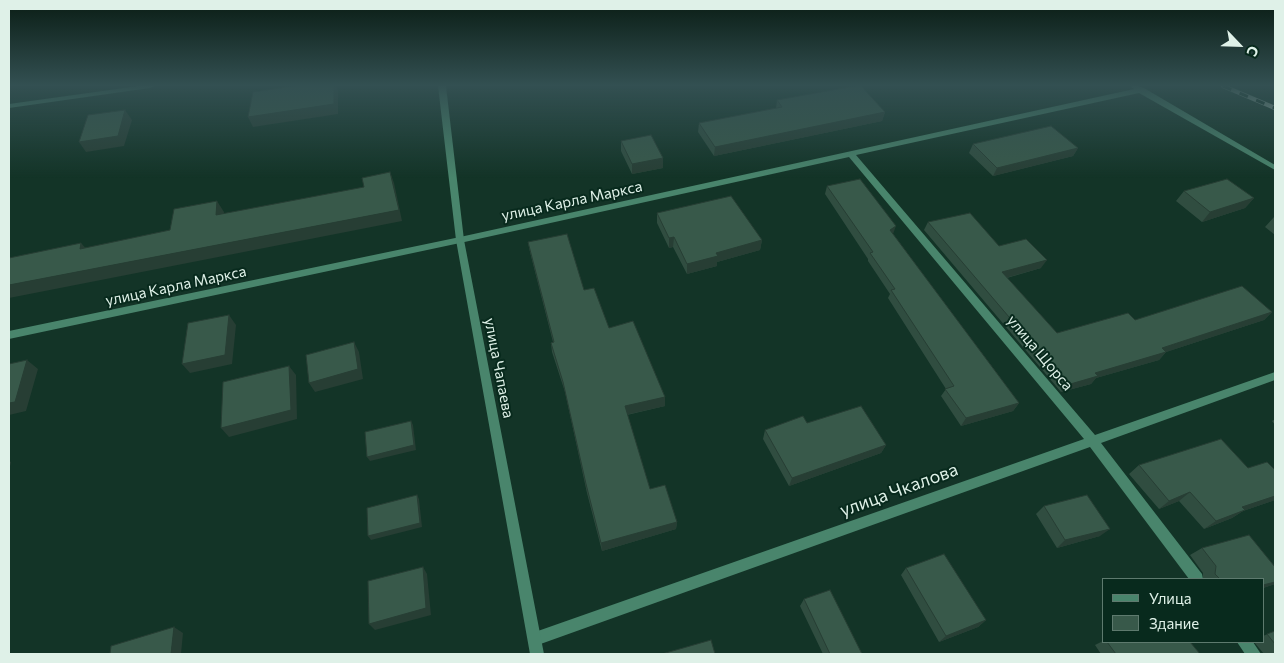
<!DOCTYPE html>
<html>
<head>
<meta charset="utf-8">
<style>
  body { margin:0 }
  #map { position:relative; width:1284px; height:663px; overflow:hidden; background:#133427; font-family:Commissioner,sans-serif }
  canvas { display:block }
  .frame { position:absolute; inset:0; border:10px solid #dff1e8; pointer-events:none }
  .legend { position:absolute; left:1102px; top:578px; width:162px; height:65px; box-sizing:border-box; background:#082a1d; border:1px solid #5e7a6e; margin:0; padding:6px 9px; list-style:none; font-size:15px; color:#dff1e8 }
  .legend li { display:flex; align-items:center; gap:10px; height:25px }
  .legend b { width:25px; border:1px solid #5e7a6e }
  .north { position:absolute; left:1214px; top:20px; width:50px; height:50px; -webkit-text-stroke:4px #082a1d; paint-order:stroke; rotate:114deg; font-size:14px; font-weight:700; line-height:20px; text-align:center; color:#dff1e8 }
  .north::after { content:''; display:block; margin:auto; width:18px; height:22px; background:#dff1e8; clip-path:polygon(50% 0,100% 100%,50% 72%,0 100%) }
</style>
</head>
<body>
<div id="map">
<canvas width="1284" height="663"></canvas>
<div class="frame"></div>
<ul class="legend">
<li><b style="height:6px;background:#49856c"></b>Улица</li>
<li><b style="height:14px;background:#38594a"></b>Здание</li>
</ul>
<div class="north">С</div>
</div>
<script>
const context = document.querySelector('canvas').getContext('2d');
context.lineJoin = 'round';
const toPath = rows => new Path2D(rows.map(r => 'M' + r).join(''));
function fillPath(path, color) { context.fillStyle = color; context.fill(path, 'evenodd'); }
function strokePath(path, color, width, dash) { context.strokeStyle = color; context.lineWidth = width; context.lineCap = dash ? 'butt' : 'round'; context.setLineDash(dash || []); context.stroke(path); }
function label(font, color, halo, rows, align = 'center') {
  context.font = font + ' Commissioner,sans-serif'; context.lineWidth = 4; context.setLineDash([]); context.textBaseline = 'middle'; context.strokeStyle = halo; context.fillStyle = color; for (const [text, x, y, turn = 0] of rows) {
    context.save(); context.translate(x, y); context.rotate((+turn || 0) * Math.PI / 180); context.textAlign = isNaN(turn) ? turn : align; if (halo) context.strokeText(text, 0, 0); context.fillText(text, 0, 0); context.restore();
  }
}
fillPath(toPath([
  [138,86,154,86,150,88,9,108,9,104,138,86],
  [1132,86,1138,86,1144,88,1275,165,1275,170,1139,93,856,155,1095,435,1275,372,1275,380,1101,443,1202,574,1203,579,1189,579,1090,447,535,646,530,644,528,639,530,634,535,632,1084,439,849,157,460,243,9,339,9,331,460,237,1134,89,1131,87,1132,86],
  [1237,642,1253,642,1261,654,1245,654,1237,642]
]), '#49856c');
fillPath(toPath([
  [438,86,446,86,464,240,544,654,530,654,456,240,438,86]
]), '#49856c');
const rail = toPath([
  [1223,86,1275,108]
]);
strokePath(rail, '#9fb5ab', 4.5);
strokePath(rail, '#082a1d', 3, [9]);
fillPath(toPath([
  [777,100,885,112,882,121,714,156,698,132,699,123,776,108],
  [621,141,663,158,663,168,632,174,621,151],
  [973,144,1078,148,1073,156,993,176,969,153],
  [827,186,893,234,1019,403,1013,411,961,426,941,396,946,389,888,298,890,294,868,261,868,259,825,194],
  [1184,191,1254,198,1245,208,1202,222,1176,201],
  [657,213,762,240,760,250,717,262,717,266,687,274,673,247,669,248,657,223],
  [1274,217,1275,217,1275,235,1265,227],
  [928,222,999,246,1041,268,1007,278,1057,333,1135,320,1272,312,1264,320,1166,352,1159,360,1096,378,1091,384,1061,392,924,230],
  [528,242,584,290,609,328,665,406,627,415,650,489,677,522,676,529,602,551,587,493,565,392,552,352,551,343,553,342,530,252],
  [1275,419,1275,425,1272,421],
  [807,423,886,445,881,453,789,486,763,439,765,430],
  [1139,465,1248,468,1275,470,1275,500,1243,511,1232,518,1204,529,1179,501,1159,509,1129,474],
  [1044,506,1100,536,1057,548,1036,514],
  [1202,548,1275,567,1275,584,1263,588,1263,579,1203,579,1203,573,1190,555],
  [906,568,986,620,978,627,939,642,901,575],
  [804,599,862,654,823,654,800,606],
  [1275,631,1275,654,1264,654,1254,642,1263,642,1263,636],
  [1103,641,1103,642,1190,642,1200,654,1101,654,1095,645]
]), '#304d40');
fillPath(toPath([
  [334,86,336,86,338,90,338,114,253,127,248,117],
  [125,110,132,120,124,146,86,152,79,142],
  [885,112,882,121,714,156,715,147],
  [1078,148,1073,156,993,176,997,168],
  [663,158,663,168,632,174,632,164],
  [390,172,394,183,402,221,9,298,9,285,399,210],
  [1254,198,1245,208,1202,222,1210,212],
  [217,201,224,212,222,225,216,215],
  [896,226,893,234,890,230],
  [674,237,673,247,669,248,669,238],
  [762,240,760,250,717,262,717,266,687,274,687,264,716,253],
  [81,243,91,254,80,249],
  [1047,260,1041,268,998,280,1002,272],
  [1272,312,1264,320,1166,352,1159,360,1096,378,1091,384,1061,392,1067,385,1095,373,1162,348],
  [229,315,236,325,232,364,190,373,182,364],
  [354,342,359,352,363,379,315,392,309,383],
  [27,360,38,369,26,411,9,415,9,403],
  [289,366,296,375,297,419,229,437,221,428],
  [665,397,665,406,625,415,625,406],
  [1019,403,1013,411,961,426,966,418],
  [411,421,413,425,416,450,370,461,367,457],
  [886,445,881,453,789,486,792,478],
  [9,461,11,462,9,471],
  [1190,492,1179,501,1159,509,1169,501],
  [417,495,419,499,422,527,371,540,368,536],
  [1275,496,1275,500,1243,511,1232,518,1204,529,1216,521,1242,507],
  [677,522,676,529,602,551,601,543],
  [1110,529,1100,536,1057,548,1065,540],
  [423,567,427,574,431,615,375,630,369,624],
  [1275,582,1275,584,1263,588,1263,585],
  [986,620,978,627,939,642,946,636],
  [174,627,183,633,181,654,171,654]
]), '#273e34');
const building = toPath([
  [294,86,334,86,334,104,248,117,253,92,294,86],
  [855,86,861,86,885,112,715,147,699,123,782,107,777,100,855,86],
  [125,110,118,136,79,142,88,115,125,110],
  [1051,126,1078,148,997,168,973,144,1051,126],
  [651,135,663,158,632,164,621,141,651,135],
  [390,172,399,210,9,285,9,258,81,243,80,249,170,230,174,209,217,201,216,215,364,187,362,178,390,172],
  [860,179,896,226,890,230,1019,403,966,418,945,389,954,386,891,290,895,289,870,253,873,252,827,186,860,179],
  [1227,179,1254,198,1210,212,1184,191,1227,179],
  [731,196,762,240,716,253,718,256,687,264,674,237,669,238,657,213,731,196],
  [970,213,999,246,1026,239,1047,260,1002,272,1057,333,1128,313,1135,320,1242,286,1272,312,1162,348,1166,352,1095,373,1098,376,1067,385,928,222,970,213],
  [567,234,584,290,594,288,609,328,633,321,665,397,625,406,650,489,665,485,677,522,601,543,586,484,563,382,551,343,554,342,528,242,567,234],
  [229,315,225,355,182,364,188,323,229,315],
  [354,342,358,369,309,383,306,355,354,342],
  [27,360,15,402,9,403,9,364,27,360],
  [289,366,291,410,221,428,223,382,289,366],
  [861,406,886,445,792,478,765,430,803,416,807,423,861,406],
  [411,421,414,445,367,457,365,432,411,421],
  [1221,439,1248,468,1267,462,1275,470,1275,496,1242,507,1245,510,1216,521,1190,492,1169,501,1139,465,1221,439],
  [417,495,420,523,368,536,367,508,417,495],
  [1087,495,1110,529,1065,540,1044,506,1087,495],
  [1249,535,1275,567,1275,582,1263,585,1263,579,1220,579,1215,574,1216,566,1202,548,1249,535],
  [944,554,986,620,946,636,906,568,944,554],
  [423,567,426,608,369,624,368,581,423,567],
  [830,590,862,654,830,654,804,599,830,590],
  [174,627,171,654,110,654,111,646,174,627],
  [1275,631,1275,644,1267,634,1275,631],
  [711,640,715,654,662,654,711,640],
  [1107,642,1190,642,1200,654,1116,654,1107,642]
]);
fillPath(building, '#38594a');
strokePath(building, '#273e34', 1);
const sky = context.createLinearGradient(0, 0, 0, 178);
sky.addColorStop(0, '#0a1d15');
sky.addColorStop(0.48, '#335052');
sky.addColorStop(1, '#33505200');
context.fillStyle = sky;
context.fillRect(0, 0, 1284, 178);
label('15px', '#dff1e8', '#082a1d', [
  ["улица Карла Маркса",572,201,-12],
  ["улица Карла Маркса",176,286,-12],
  ["улица Щорса",1040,353,50],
  ["улица Чапаева",499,368,79]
]);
label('18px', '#dff1e8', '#082a1d', [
  ["улица Чкалова",899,490,-20]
]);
</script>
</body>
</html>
